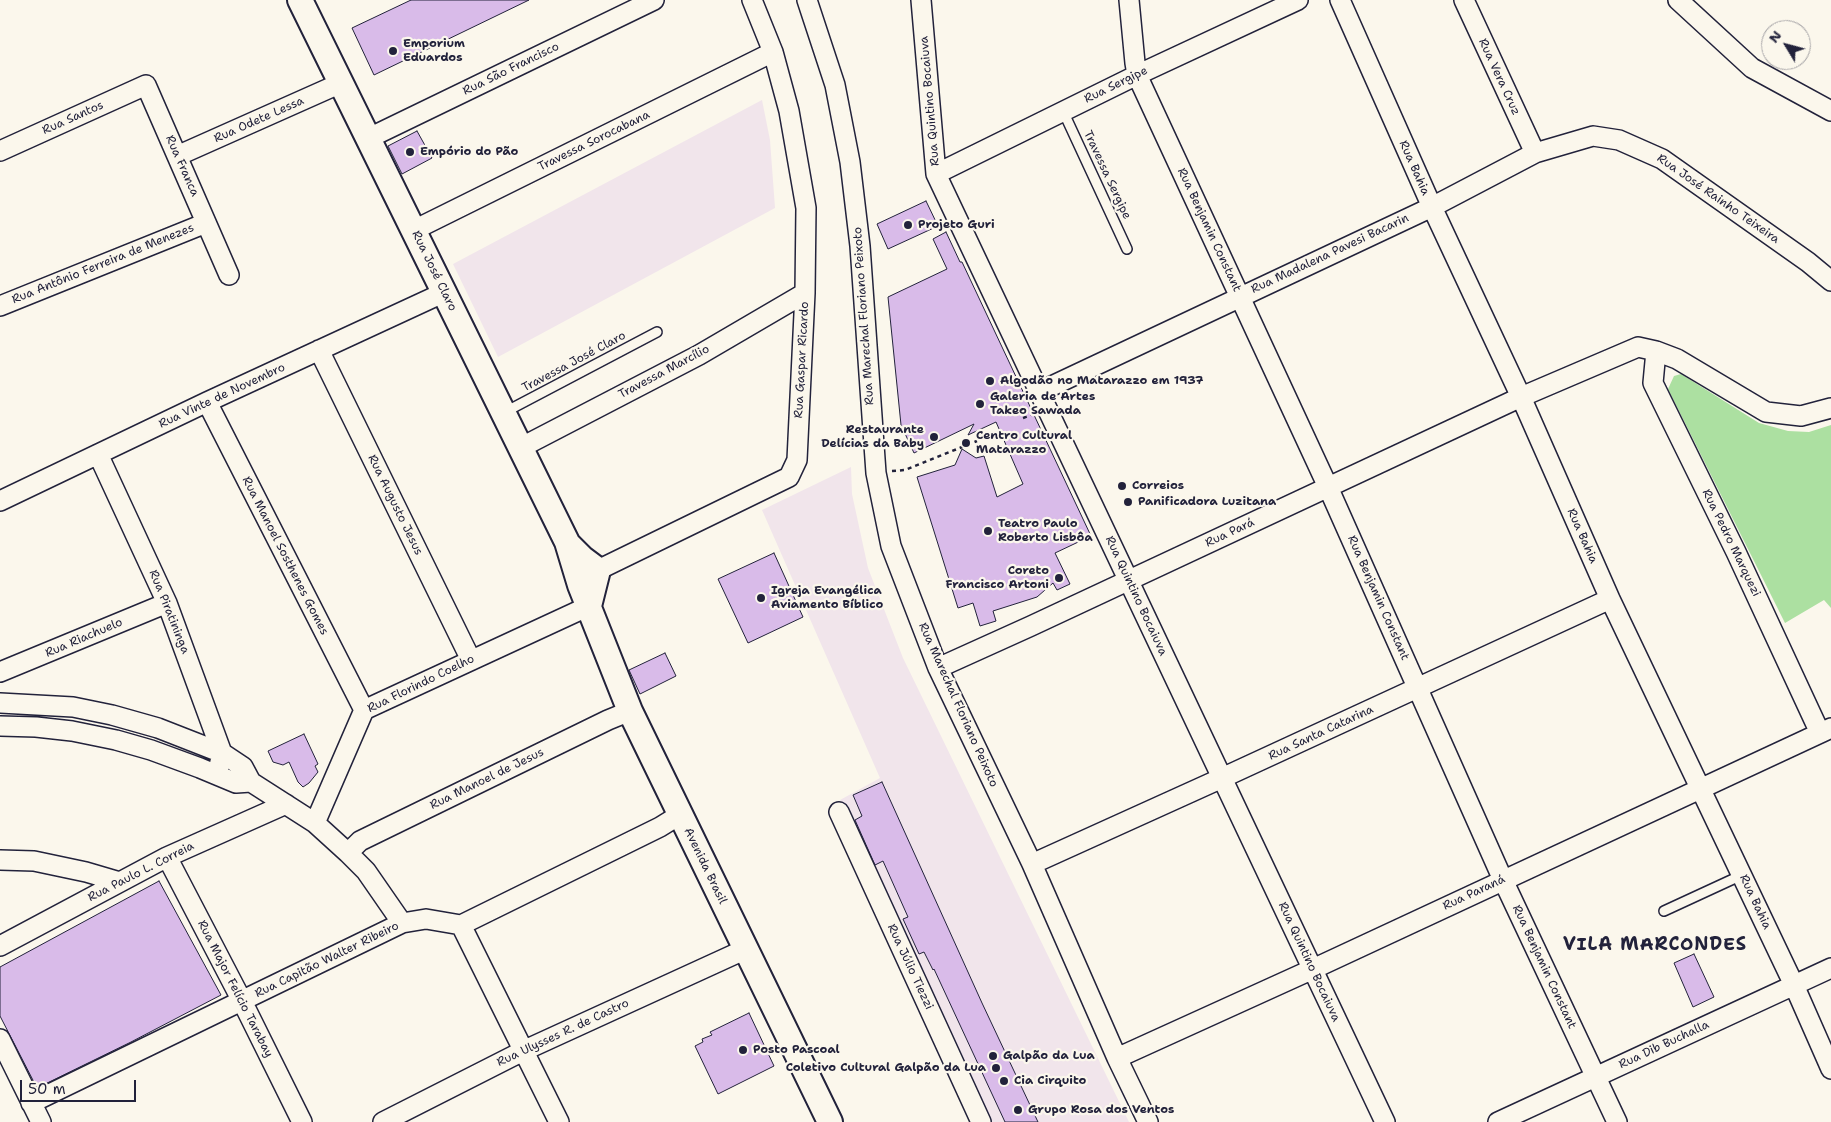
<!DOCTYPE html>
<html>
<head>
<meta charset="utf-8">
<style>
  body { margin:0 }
  #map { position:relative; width:1831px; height:1122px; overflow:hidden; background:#fbf7ec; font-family:"Shantell Sans",sans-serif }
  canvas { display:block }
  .north { position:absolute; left:1761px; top:20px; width:50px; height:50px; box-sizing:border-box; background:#fbf7ec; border:1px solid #a4a2a5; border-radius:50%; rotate:307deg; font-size:14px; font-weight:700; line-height:20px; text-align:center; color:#22223b }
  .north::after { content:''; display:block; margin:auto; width:18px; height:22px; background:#22223b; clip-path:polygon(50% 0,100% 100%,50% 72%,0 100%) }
  .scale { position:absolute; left:20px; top:1080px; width:116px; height:22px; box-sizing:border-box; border:2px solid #22223b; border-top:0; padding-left:6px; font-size:15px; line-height:18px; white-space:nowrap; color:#22223b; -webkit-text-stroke:4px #fbf7ec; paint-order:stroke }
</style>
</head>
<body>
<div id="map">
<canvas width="1831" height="1122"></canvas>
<div class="north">N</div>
<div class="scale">50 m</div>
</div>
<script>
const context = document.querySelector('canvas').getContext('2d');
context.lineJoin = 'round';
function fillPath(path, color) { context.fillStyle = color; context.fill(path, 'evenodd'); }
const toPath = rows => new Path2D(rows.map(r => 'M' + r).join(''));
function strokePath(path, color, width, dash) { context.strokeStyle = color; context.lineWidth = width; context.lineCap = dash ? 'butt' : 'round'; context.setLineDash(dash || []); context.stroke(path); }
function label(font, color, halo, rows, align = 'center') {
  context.font = font + ' "Shantell Sans",sans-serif'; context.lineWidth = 4.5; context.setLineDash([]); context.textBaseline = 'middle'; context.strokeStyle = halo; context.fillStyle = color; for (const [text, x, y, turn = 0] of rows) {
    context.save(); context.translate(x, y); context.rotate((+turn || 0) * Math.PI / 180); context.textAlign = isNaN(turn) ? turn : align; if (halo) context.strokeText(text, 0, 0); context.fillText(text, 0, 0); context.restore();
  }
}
fillPath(toPath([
  [762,100,770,140,775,208,498,357,453,264],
  [851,467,852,494,868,568,903,658,1129,1122,992,1122,840,800,880,778,762,510]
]), '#f1e5eb');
fillPath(toPath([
  [1681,374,1759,423,1788,431,1809,432,1831,425,1831,608,1824,600,1785,623,1668,389,1674,376]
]), '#ace0a1');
const building = toPath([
  [411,0,529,0,374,75,352,28,411,0],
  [417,131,432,158,402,174,388,146,417,131],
  [926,201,938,226,888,249,877,224,926,201],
  [946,232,960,262,962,262,1091,536,1055,553,1070,584,1057,590,1053,583,1037,597,993,611,996,621,980,626,973,603,958,608,917,477,955,465,962,449,976,458,984,456,997,497,1023,484,996,422,968,435,974,424,914,453,901,425,888,297,947,269,933,239,946,232],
  [774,553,803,617,748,643,718,579,774,553],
  [665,653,676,676,640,694,629,670,665,653],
  [304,734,318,764,315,766,318,772,309,783,303,787,298,782,289,762,283,765,273,762,268,751,304,734],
  [882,782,982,1003,1038,1122,1005,1122,934,969,933,970,924,952,919,954,903,919,908,917,883,861,875,865,855,820,862,816,853,795,882,782],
  [159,881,221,995,131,1042,37,1088,0,1016,0,967,159,881],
  [1694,954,1714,997,1693,1007,1674,963,1694,954],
  [749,1013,774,1066,718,1094,695,1046,703,1042,702,1039,712,1035,710,1032,749,1013]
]);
fillPath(building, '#d9bbe9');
strokePath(building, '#22223b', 1);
const service = toPath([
  [1063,111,1127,249],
  [505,412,657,332],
  [1664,911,1742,875]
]);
const minor = toPath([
  [807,0,835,85,850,162,860,246,876,473,891,546,938,668,1032,864,1117,1058,1148,1122],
  [921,0,936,174,1385,1122],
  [1129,0,1135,63,1137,75,1328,487,1503,880,1617,1122],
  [1340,0,1432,207,1521,397,1610,599,1794,985,1831,1069],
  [1464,0,1535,153],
  [1678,0,1752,68,1831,111],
  [369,138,654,0],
  [0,151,146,85,229,275],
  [177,156,341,83],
  [936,174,1137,75,1298,0],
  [414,230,773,52],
  [0,306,206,223],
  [319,350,471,660],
  [1656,351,1653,383,1736,552,1820,733],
  [1039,392,1432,207,1535,153,1593,136,1619,140,1662,159,1808,262,1831,281],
  [207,402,364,710],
  [520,448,699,355,805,293],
  [98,454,167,603,222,753,217,775],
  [0,501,207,402,445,292],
  [598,570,789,477,797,460,805,293,806,208,789,111,773,52,752,0],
  [938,668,1031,626,1521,397,1638,347,1656,351,1677,359,1766,412,1801,416,1831,408],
  [0,672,167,603],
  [0,703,73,707,112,715,158,728,222,753,243,767,251,782,315,823,348,853,366,871,402,923],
  [0,726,36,727,72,731,116,740,151,750,200,768,236,783,251,782],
  [839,812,981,1122],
  [315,823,364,710,589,606],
  [348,853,360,841,608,720,630,711],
  [167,857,242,1001,302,1122],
  [0,860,34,861,86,872,120,882],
  [1032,864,1222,778,1610,599],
  [461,925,559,1122],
  [0,946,167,857,286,804],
  [0,1039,41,1122],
  [1117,1058,1313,969,1831,728],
  [31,1103,402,923,426,919,461,925,660,827,681,814],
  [383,1122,523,1051,746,949],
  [1498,1122,1831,968]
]);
const tertiary = toPath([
  [300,0,567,542,580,585,630,711,830,1122],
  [569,545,582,558,598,570,589,606]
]);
strokePath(service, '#22223b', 12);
strokePath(minor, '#22223b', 22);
strokePath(tertiary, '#22223b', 28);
strokePath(toPath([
  [1023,418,1031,415],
  [892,471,905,470,977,441]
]), '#22223b', 2.5, [4, 4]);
strokePath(service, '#fbf7ec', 9);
strokePath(minor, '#fbf7ec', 19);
strokePath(tertiary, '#fbf7ec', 24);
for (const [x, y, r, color] of [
  [393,51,5,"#22223b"],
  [410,152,5,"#22223b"],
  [908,225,5,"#22223b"],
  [990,381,5,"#22223b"],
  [980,404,5,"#22223b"],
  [934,437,5,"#22223b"],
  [966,443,5,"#22223b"],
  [1122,486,5,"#22223b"],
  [1128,502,5,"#22223b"],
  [988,531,5,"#22223b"],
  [1059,578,5,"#22223b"],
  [761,598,5,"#22223b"],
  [743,1050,5,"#22223b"],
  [993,1056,5,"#22223b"],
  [996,1068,5,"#22223b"],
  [1004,1081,5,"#22223b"],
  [1018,1110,5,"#22223b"]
]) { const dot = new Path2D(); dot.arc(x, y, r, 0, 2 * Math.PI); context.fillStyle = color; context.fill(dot); strokePath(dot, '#fbf7ec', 2); }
label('bold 12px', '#22223b', '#fbf7ec', [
  ["Emporium",403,44],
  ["Eduardos",403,58],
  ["Empório do Pão",420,152],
  ["Projeto Guri",918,225],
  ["Algodão no Matarazzo em 1937",1000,381],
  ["Galeria de Artes",990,397],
  ["Takeo Sawada",990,411],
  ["Restaurante",924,430,"right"],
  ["Delícias da Baby",924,444,"right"],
  ["Centro Cultural",976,436],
  ["Matarazzo",976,450],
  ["Correios",1132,486],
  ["Panificadora Luzitana",1138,502],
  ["Teatro Paulo",998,524],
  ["Roberto Lisbôa",998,538],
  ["Coreto",1049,571,"right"],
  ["Francisco Artoni",1049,585,"right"],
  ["Igreja Evangélica",771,591],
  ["Aviamento Bíblico",771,605],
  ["Posto Pascoal",753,1050],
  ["Galpão da Lua",1003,1056],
  ["Coletivo Cultural Galpão da Lua",986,1068,"right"],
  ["Cia Cirquito",1014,1081],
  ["Grupo Rosa dos Ventos",1028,1110]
], 'left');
label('12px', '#22223b', '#fbf7ec', [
  ["Rua São Francisco",511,69,-26],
  ["Rua Vera Cruz",1499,77,65],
  ["Rua Sergipe",1116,85,-26],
  ["Rua Quintino Bocaiuva",930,101,-95],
  ["Rua Santos",73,118,-24],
  ["Rua Odete Lessa",259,120,-24],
  ["Travessa Sorocabana",594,141,-26],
  ["Rua Franca",182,166,66],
  ["Rua Bahia",1414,168,66],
  ["Travessa Sergipe",1107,175,65],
  ["Rua José Rainho Teixeira",1718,199,35],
  ["Rua Benjamin Constant",1209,230,65],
  ["Rua Madalena Pavesi Bacarin",1330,254,-25],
  ["Rua Antônio Ferreira de Menezes",103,264,-22],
  ["Rua José Claro",434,271,64],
  ["Rua Marechal Floriano Peixoto",864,316,-94],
  ["Rua Gaspar Ricardo",802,360,-87],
  ["Travessa José Claro",574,362,-28],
  ["Travessa Marcílio",664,372,-28],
  ["Rua Vinte de Novembro",222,396,-25],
  ["Rua Augusto Jesus",395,505,64],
  ["Rua Pará",1230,533,-25],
  ["Rua Bahia",1582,536,66],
  ["Rua Pedro Marquezi",1731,543,64],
  ["Rua Manoel Sosthenes Gomes",285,556,63],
  ["Rua Quintino Bocaiuva",1136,596,65],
  ["Rua Benjamin Constant",1378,598,66],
  ["Rua Piratininga",169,612,68],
  ["Rua Riachuelo",84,638,-23],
  ["Rua Florindo Coelho",421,684,-26],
  ["Rua Marechal Floriano Peixoto",958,705,66],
  ["Rua Santa Catarina",1321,733,-25],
  ["Rua Manoel de Jesus",487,779,-26],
  ["Avenida Brasil",705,866,64],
  ["Rua Paulo L. Correia",141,872,-27],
  ["Rua Paraná",1474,893,-25],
  ["Rua Bahia",1755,902,65],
  ["Rua Capitão Walter Ribeiro",327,960,-26],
  ["Rua Quintino Bocaiuva",1309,962,65],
  ["Rua Júlio Tiezzi",910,967,65],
  ["Rua Benjamin Constant",1544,967,65],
  ["Rua Major Felício Tarabay",235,989,63],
  ["Rua Ulysses R. de Castro",563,1033,-25],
  ["Rua Dib Buchalla",1664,1045,-25]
]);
context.letterSpacing = '1px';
label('bold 18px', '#22223b', '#fbf7ec', [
  ["VILA MARCONDES",1655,945]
]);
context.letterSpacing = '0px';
</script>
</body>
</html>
